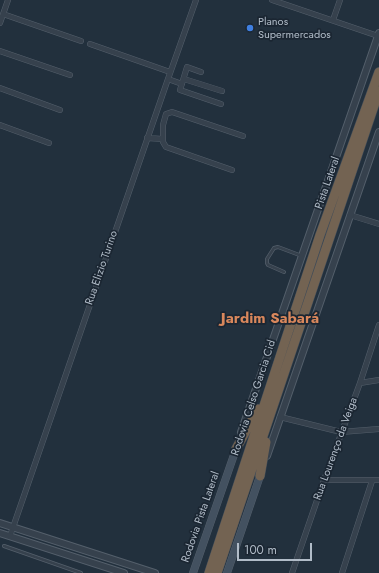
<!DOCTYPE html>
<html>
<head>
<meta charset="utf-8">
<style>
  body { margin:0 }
  #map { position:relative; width:379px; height:573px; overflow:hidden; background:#22303d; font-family:Jost,sans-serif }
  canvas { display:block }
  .scale { position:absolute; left:237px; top:543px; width:75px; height:18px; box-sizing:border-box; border:2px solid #b1bcc8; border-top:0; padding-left:5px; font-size:12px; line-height:14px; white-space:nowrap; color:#b1bcc8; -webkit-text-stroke:3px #1b2632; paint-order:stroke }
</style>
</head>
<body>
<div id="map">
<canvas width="379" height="573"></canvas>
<div class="scale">100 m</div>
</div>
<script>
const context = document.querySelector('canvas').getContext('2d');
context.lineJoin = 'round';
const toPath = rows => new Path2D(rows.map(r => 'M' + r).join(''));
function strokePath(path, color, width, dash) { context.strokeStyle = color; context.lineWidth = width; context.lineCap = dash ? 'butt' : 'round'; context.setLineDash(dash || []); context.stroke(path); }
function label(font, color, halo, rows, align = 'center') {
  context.font = font + ' Jost,sans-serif'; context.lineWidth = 3.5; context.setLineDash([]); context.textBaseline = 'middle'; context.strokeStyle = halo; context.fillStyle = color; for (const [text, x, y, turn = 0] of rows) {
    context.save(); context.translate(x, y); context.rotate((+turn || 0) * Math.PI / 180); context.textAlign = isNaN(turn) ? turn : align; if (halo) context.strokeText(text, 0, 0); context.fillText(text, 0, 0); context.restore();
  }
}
const service = toPath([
  [284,272,268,265,267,263,267,259,274,248,278,247,302,256],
  [4,546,81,573]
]);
const minor = toPath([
  [272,0,378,36],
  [3,14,81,41],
  [333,20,340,0],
  [0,23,8,0],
  [90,44,170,72],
  [0,51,70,75],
  [201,72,187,67,180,90,221,104],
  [168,79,182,84],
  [184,79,222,91],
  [0,88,60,110],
  [0,125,49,143],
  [147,138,163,139],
  [232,170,166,147,163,142,163,125,166,114,172,112,243,136],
  [350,215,379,224],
  [360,383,379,380],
  [280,417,341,432,379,429],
  [324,480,379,480],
  [10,536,168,79,196,0],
  [292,573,324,480,360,383,379,325],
  [342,573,372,481]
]);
const tertiary = toPath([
  [241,432,379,33],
  [267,456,379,132],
  [0,523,155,573],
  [0,533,124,573]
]);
const secondary = toPath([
  [193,573,236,449],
  [227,573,260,476]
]);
const motorway = toPath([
  [236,449,258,409],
  [260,476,266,442],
  [209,573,320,235,379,72],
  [217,573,379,91]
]);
strokePath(service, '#545f6b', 4);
strokePath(minor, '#545f6b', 6);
strokePath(tertiary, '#545f6b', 8);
strokePath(secondary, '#545f6b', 8);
strokePath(motorway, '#414c58', 10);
strokePath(service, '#36414d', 2.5);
strokePath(minor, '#36414d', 5);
strokePath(tertiary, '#36414d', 6);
strokePath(secondary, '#435160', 7);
strokePath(motorway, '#736352', 9);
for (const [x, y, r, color] of [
  [250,28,4,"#3f7fe0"]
]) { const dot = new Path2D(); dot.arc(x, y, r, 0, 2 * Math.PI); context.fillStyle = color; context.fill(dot); strokePath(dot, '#1b2632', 1.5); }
label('11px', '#b1bcc8', '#1b2632', [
  ["Planos",258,22],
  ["Supermercados",258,35]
], 'left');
label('11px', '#b1bcc8', '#1b2632', [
  ["Pista Lateral",328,183,-71],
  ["Rua Elizio Turino",102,268,-71],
  ["Rodovia Celso Garcia Cid",254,398,-72],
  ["Rua Lourenço da Veiga",336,449,-70],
  ["Rodovia Pista Lateral",201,517,-71]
]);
label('bold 15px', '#d9875c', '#1b2632', [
  ["Jardim Sabará",270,319]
]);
</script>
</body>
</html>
